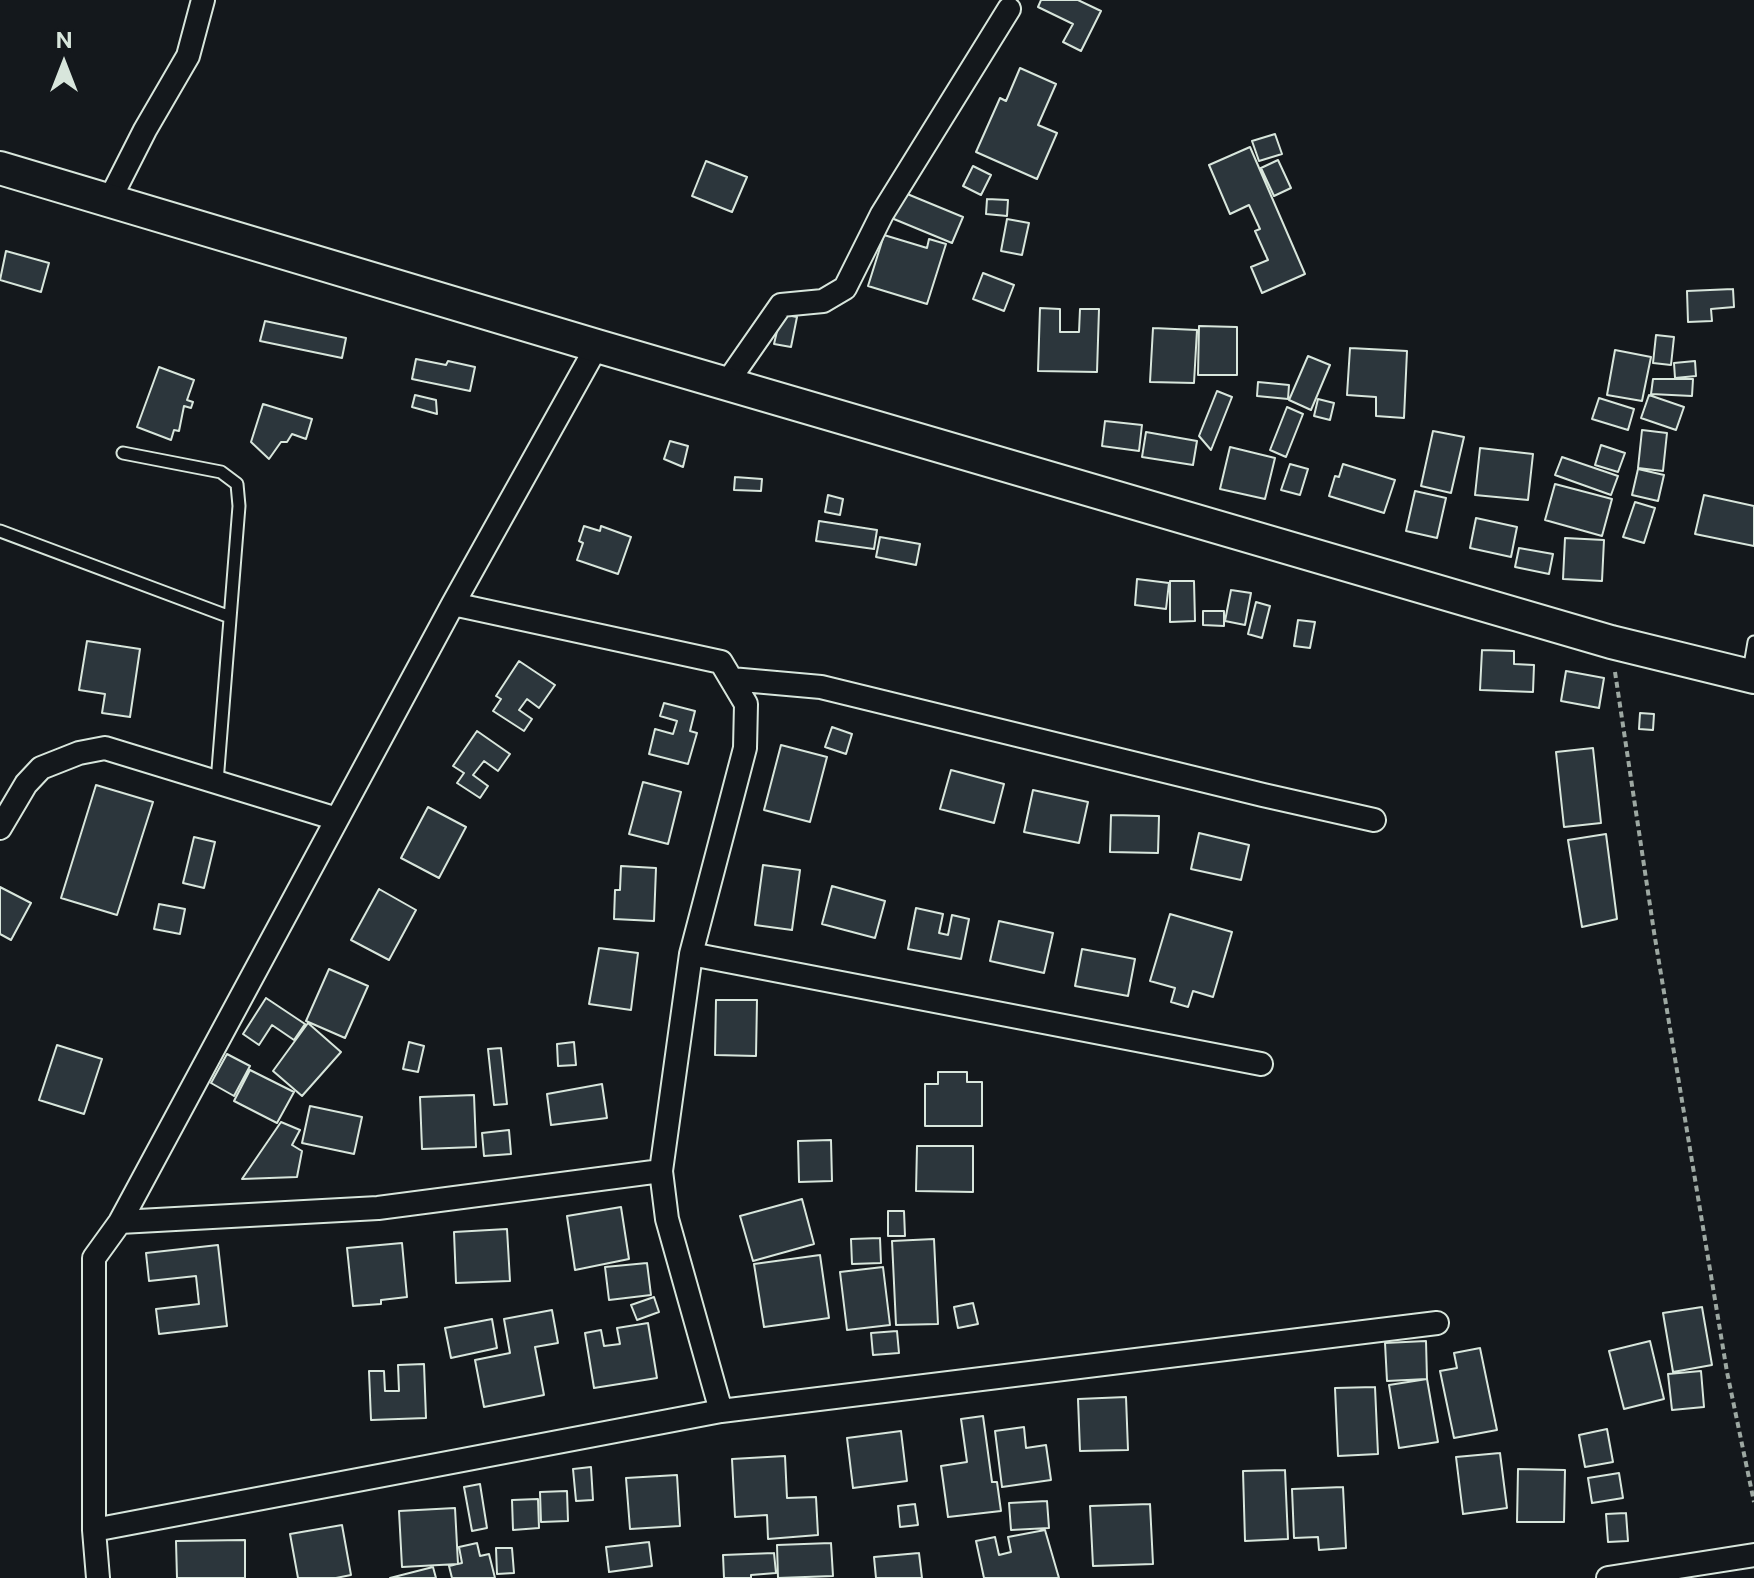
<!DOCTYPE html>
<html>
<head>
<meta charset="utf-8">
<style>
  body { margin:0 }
  #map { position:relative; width:1754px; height:1578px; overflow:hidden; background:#14181c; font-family:"Public Sans",sans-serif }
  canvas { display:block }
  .north { position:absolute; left:24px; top:24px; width:80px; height:80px; -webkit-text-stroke:6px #14181c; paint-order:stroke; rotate:0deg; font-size:22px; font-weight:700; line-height:32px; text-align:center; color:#d8e6dc }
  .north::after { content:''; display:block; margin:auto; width:28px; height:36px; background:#d8e6dc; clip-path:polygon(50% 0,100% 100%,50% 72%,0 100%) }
</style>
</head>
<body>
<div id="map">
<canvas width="1754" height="1578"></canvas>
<div class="north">N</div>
</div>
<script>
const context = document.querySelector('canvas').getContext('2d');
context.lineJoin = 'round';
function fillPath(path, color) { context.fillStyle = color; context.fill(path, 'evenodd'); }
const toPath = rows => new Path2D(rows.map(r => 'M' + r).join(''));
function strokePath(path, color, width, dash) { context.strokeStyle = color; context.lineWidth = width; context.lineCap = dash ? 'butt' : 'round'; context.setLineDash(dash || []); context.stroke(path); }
const building = toPath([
  [1041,0,1078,0,1101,11,1081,51,1063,42,1073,24,1038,7,1041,0],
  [1020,68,1056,84,1038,125,1057,133,1037,179,976,152,1000,98,1006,101,1020,68],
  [1275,134,1282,154,1259,161,1252,141,1275,134],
  [1250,147,1305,274,1262,293,1251,267,1268,260,1255,231,1260,229,1249,205,1230,214,1209,165,1250,147],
  [1278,160,1291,188,1274,196,1261,168,1278,160],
  [706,161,747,177,732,212,692,196,706,161],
  [973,166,991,175,981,195,963,186,973,166],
  [900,191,963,217,952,243,889,217,900,191],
  [987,199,1008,200,1007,216,986,214,987,199],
  [1007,219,1029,223,1022,255,1001,251,1007,219],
  [884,235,927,248,929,239,946,244,927,304,868,286,884,235],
  [6,251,49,263,41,292,0,280,6,251],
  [983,273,1014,285,1004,311,973,299,983,273],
  [1733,289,1734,307,1711,309,1712,321,1688,322,1687,291,1733,289],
  [1040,308,1060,309,1060,332,1079,332,1080,309,1099,309,1097,372,1038,371,1040,308],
  [781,314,797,317,791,347,774,344,781,314],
  [265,321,346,338,342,358,260,341,265,321],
  [1199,326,1237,327,1237,375,1198,375,1199,326],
  [1153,328,1197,330,1194,383,1150,382,1153,328],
  [1656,335,1674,337,1671,365,1653,363,1656,335],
  [1350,348,1407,351,1404,418,1376,416,1376,397,1347,395,1350,348],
  [1615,350,1651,357,1642,401,1607,395,1615,350],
  [1308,356,1330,365,1311,410,1289,400,1308,356],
  [416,359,446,365,448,361,475,367,470,391,412,379,416,359],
  [1695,361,1696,376,1675,378,1674,363,1695,361],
  [159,367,194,380,187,400,193,402,191,408,184,406,179,431,174,430,171,440,137,427,159,367],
  [1653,379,1693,379,1692,396,1651,394,1653,379],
  [1258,382,1289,385,1288,399,1257,396,1258,382],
  [1217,391,1232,397,1211,450,1199,436,1217,391],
  [415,395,436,400,437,414,412,407,415,395],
  [1649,395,1684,407,1676,430,1641,418,1649,395],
  [1599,398,1634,409,1628,430,1592,419,1599,398],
  [1318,399,1334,403,1330,420,1314,416,1318,399],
  [263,404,312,419,306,439,292,434,287,442,281,442,269,459,251,442,263,404],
  [1287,407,1303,414,1286,457,1270,450,1287,407],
  [1105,421,1142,425,1139,451,1102,446,1105,421],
  [1642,430,1667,433,1663,471,1638,468,1642,430],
  [1433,431,1464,437,1451,493,1421,486,1433,431],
  [1146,432,1197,441,1193,465,1142,457,1146,432],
  [670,441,688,446,683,467,664,459,670,441],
  [1601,445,1625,453,1618,472,1595,465,1601,445],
  [1230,447,1275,458,1265,499,1220,489,1230,447],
  [1480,448,1533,454,1528,500,1475,495,1480,448],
  [1562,457,1618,476,1611,495,1555,475,1562,457],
  [1290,464,1308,469,1300,495,1281,490,1290,464],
  [1343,464,1395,480,1384,513,1329,496,1335,476,1339,477,1343,464],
  [1638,469,1664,475,1658,501,1632,495,1638,469],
  [735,477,762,479,761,491,734,490,735,477],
  [1555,484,1612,499,1602,536,1545,520,1555,484],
  [1415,491,1446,498,1437,538,1406,531,1415,491],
  [828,495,843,499,840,515,825,512,828,495],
  [1704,495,1754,506,1754,546,1695,534,1704,495],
  [1635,502,1655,508,1644,543,1623,537,1635,502],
  [1476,518,1517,527,1511,557,1470,548,1476,518],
  [819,521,877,530,874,549,816,541,819,521],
  [584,526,600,531,601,526,631,537,618,574,577,560,583,543,579,541,584,526],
  [880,537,920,544,916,565,876,557,880,537],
  [1565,538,1604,540,1602,581,1563,579,1565,538],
  [1519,548,1553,554,1549,574,1515,567,1519,548],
  [1137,579,1169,583,1166,609,1135,605,1137,579],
  [1170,581,1194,581,1195,621,1170,622,1170,581],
  [1231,590,1251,593,1245,625,1225,621,1231,590],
  [1256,602,1270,606,1262,638,1248,634,1256,602],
  [1203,611,1224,611,1224,626,1203,625,1203,611],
  [1298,620,1315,622,1310,648,1294,646,1298,620],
  [87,641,140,649,130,717,102,713,105,694,79,690,87,641],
  [1482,650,1514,651,1514,664,1534,665,1533,692,1480,690,1482,650],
  [519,661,555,685,539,708,527,699,519,710,532,719,524,731,493,711,501,699,496,696,519,661],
  [1566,671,1604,678,1599,708,1561,701,1566,671],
  [664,703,695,711,690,731,697,733,688,764,649,754,655,729,673,734,677,721,660,716,664,703],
  [1640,713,1654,714,1653,730,1639,729,1640,713],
  [832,727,852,734,846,754,825,747,832,727],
  [477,731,510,754,498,771,484,761,473,775,488,786,480,798,457,783,464,773,453,766,477,731],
  [781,745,827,757,810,822,764,810,781,745],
  [1593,748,1601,823,1564,827,1556,752,1593,748],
  [951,770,1004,784,994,823,940,809,951,770],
  [643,782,681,792,668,844,629,834,643,782],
  [96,785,153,802,117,915,61,898,96,785],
  [1033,790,1088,802,1079,843,1024,832,1033,790],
  [428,807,466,827,439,878,401,858,428,807],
  [1111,815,1159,816,1158,853,1110,852,1111,815],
  [1199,833,1249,845,1241,880,1191,869,1199,833],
  [1606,834,1617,919,1582,927,1568,840,1606,834],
  [194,837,215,842,204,888,183,883,194,837],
  [763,865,800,870,792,930,755,925,763,865],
  [621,866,656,868,654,921,614,919,615,890,620,890,621,866],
  [832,886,885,901,875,938,822,924,832,886],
  [0,887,31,903,11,940,0,934,0,887],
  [379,889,416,910,389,960,351,940,379,889],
  [159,904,185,909,180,934,154,929,159,904],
  [916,908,943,914,939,933,948,935,952,915,969,919,961,959,908,949,916,908],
  [1170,914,1232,932,1213,997,1193,991,1188,1007,1171,1002,1175,988,1150,981,1170,914],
  [999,921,1053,933,1044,973,990,961,999,921],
  [599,948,638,953,631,1010,589,1004,599,948],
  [1082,949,1135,959,1128,996,1075,986,1082,949],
  [329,969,368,986,345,1038,306,1021,329,969],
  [266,998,305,1024,294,1040,272,1025,259,1045,243,1034,266,998],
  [716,1000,757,1000,756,1056,715,1055,716,1000],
  [308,1023,341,1052,302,1096,273,1071,308,1023],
  [409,1042,424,1046,418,1072,403,1069,409,1042],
  [574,1042,576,1065,558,1066,557,1044,574,1042],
  [57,1045,102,1059,84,1114,39,1100,57,1045],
  [501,1048,507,1104,494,1105,488,1049,501,1048],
  [227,1054,250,1066,234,1096,211,1083,227,1054],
  [250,1070,294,1092,277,1123,234,1101,250,1070],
  [938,1072,967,1072,967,1082,982,1082,982,1126,925,1126,925,1084,938,1084,938,1072],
  [602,1084,607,1118,551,1125,547,1094,602,1084],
  [474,1095,476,1147,422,1149,420,1097,474,1095],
  [310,1106,362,1117,354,1154,302,1143,310,1106],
  [281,1122,300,1130,292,1145,302,1151,297,1177,242,1179,281,1122],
  [509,1130,511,1154,484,1156,482,1133,509,1130],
  [831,1140,832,1181,799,1182,798,1141,831,1140],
  [917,1146,973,1146,973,1192,916,1191,917,1146],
  [802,1199,814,1244,753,1261,740,1216,802,1199],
  [621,1207,629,1259,575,1270,567,1216,621,1207],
  [888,1211,904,1211,905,1236,888,1236,888,1211],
  [507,1229,510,1281,456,1283,454,1232,507,1229],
  [880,1238,881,1263,852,1264,851,1239,880,1238],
  [934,1239,938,1324,896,1325,892,1241,934,1239],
  [402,1243,407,1297,381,1300,381,1304,353,1306,347,1248,402,1243],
  [218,1245,227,1326,159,1334,156,1309,199,1304,196,1276,149,1281,146,1253,218,1245],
  [820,1255,829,1318,764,1327,754,1264,820,1255],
  [647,1263,651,1295,609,1300,605,1267,647,1263],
  [883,1267,890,1325,847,1330,840,1272,883,1267],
  [654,1297,659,1312,637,1320,631,1305,654,1297],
  [973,1303,978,1324,958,1328,954,1307,973,1303],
  [1702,1307,1712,1365,1673,1372,1663,1313,1702,1307],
  [552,1310,558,1343,535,1347,544,1395,484,1407,475,1360,510,1353,504,1319,552,1310],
  [492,1319,497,1348,451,1358,445,1328,492,1319],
  [648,1323,657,1378,594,1388,585,1333,601,1330,604,1346,620,1344,617,1328,648,1323],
  [897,1331,899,1353,873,1355,871,1333,897,1331],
  [1426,1341,1427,1379,1387,1381,1385,1343,1426,1341],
  [1650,1341,1664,1399,1624,1409,1609,1351,1650,1341],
  [1480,1348,1497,1430,1454,1438,1440,1371,1457,1368,1454,1353,1480,1348],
  [424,1364,426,1418,371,1420,369,1371,384,1371,385,1391,399,1391,398,1365,424,1364],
  [1701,1371,1704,1407,1672,1410,1668,1374,1701,1371],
  [1427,1379,1438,1442,1399,1448,1389,1385,1427,1379],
  [1375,1387,1378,1454,1338,1456,1335,1388,1375,1387],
  [1126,1397,1128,1450,1080,1451,1078,1399,1126,1397],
  [983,1416,992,1482,997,1482,1001,1511,948,1517,941,1466,967,1462,961,1419,983,1416],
  [1024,1427,1026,1448,1046,1445,1051,1480,1002,1487,995,1431,1024,1427],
  [1607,1429,1613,1462,1585,1467,1579,1435,1607,1429],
  [901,1431,907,1481,853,1488,847,1438,901,1431],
  [1500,1453,1507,1508,1463,1514,1456,1457,1500,1453],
  [785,1456,787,1498,816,1497,818,1535,768,1539,767,1515,735,1517,732,1459,785,1456],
  [591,1467,593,1500,576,1501,573,1469,591,1467],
  [1518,1469,1565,1470,1564,1522,1517,1522,1518,1469],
  [1285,1470,1288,1539,1245,1541,1243,1471,1285,1470],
  [1619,1473,1623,1498,1592,1503,1588,1478,1619,1473],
  [677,1475,680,1526,630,1529,626,1478,677,1475],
  [480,1484,487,1528,472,1531,464,1487,480,1484],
  [1343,1487,1346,1548,1319,1550,1318,1537,1294,1538,1292,1489,1343,1487],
  [567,1491,568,1521,541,1522,540,1492,567,1491],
  [538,1499,539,1528,513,1530,512,1500,538,1499],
  [1047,1501,1049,1528,1011,1530,1009,1503,1047,1501],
  [915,1504,918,1525,900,1527,898,1506,915,1504],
  [1150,1504,1153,1564,1093,1566,1090,1506,1150,1504],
  [455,1508,458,1564,402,1567,399,1511,455,1508],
  [1626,1513,1628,1541,1608,1542,1606,1514,1626,1513],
  [342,1525,351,1575,336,1578,298,1578,290,1534,342,1525],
  [1045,1530,1059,1578,984,1578,976,1541,995,1537,999,1555,1011,1552,1008,1537,1045,1530],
  [245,1540,245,1578,177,1578,176,1541,245,1540],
  [649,1542,652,1566,609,1572,606,1547,649,1542],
  [477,1543,480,1556,489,1554,495,1578,452,1578,449,1566,462,1563,459,1547,477,1543],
  [831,1543,833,1576,778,1578,777,1545,831,1543],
  [496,1548,512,1548,514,1573,497,1574,496,1548],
  [774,1553,776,1573,751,1575,751,1578,724,1578,723,1555,774,1553],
  [919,1553,922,1578,876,1578,874,1557,919,1553],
  [433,1567,436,1578,390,1578,433,1567]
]);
fillPath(building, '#2c363c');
strokePath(building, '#d8e6dc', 2);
const lane = toPath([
  [123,453,221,472,237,484,239,506,217,782],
  [0,531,230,617],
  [1749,671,1754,642]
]);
const street = toPath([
  [109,201,145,130,188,56,203,0],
  [726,384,781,305,823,301,845,288,882,214,1009,9],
  [453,604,721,662,746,704,745,748,691,954,661,1171,667,1219,721,1411],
  [731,679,821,687,1263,795,1374,820],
  [0,828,26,784,41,768,79,753,105,748,337,819],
  [691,954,1261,1064],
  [120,1222,378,1208,661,1171],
  [94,1530,721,1411,1437,1323],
  [98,1578,94,1530,94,1258,120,1222,453,604,597,346],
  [1608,1578,1754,1555]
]);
const secondary = toPath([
  [0,168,597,346,1611,642,1754,677]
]);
strokePath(lane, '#d8e6dc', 15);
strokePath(street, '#d8e6dc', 26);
strokePath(secondary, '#d8e6dc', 36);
strokePath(toPath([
  [1615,672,1654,932,1727,1372,1754,1502]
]), '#9da8a2', 4, [6, 4]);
strokePath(lane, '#14181c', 11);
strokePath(street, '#14181c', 22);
strokePath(secondary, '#14181c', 32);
</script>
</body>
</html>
